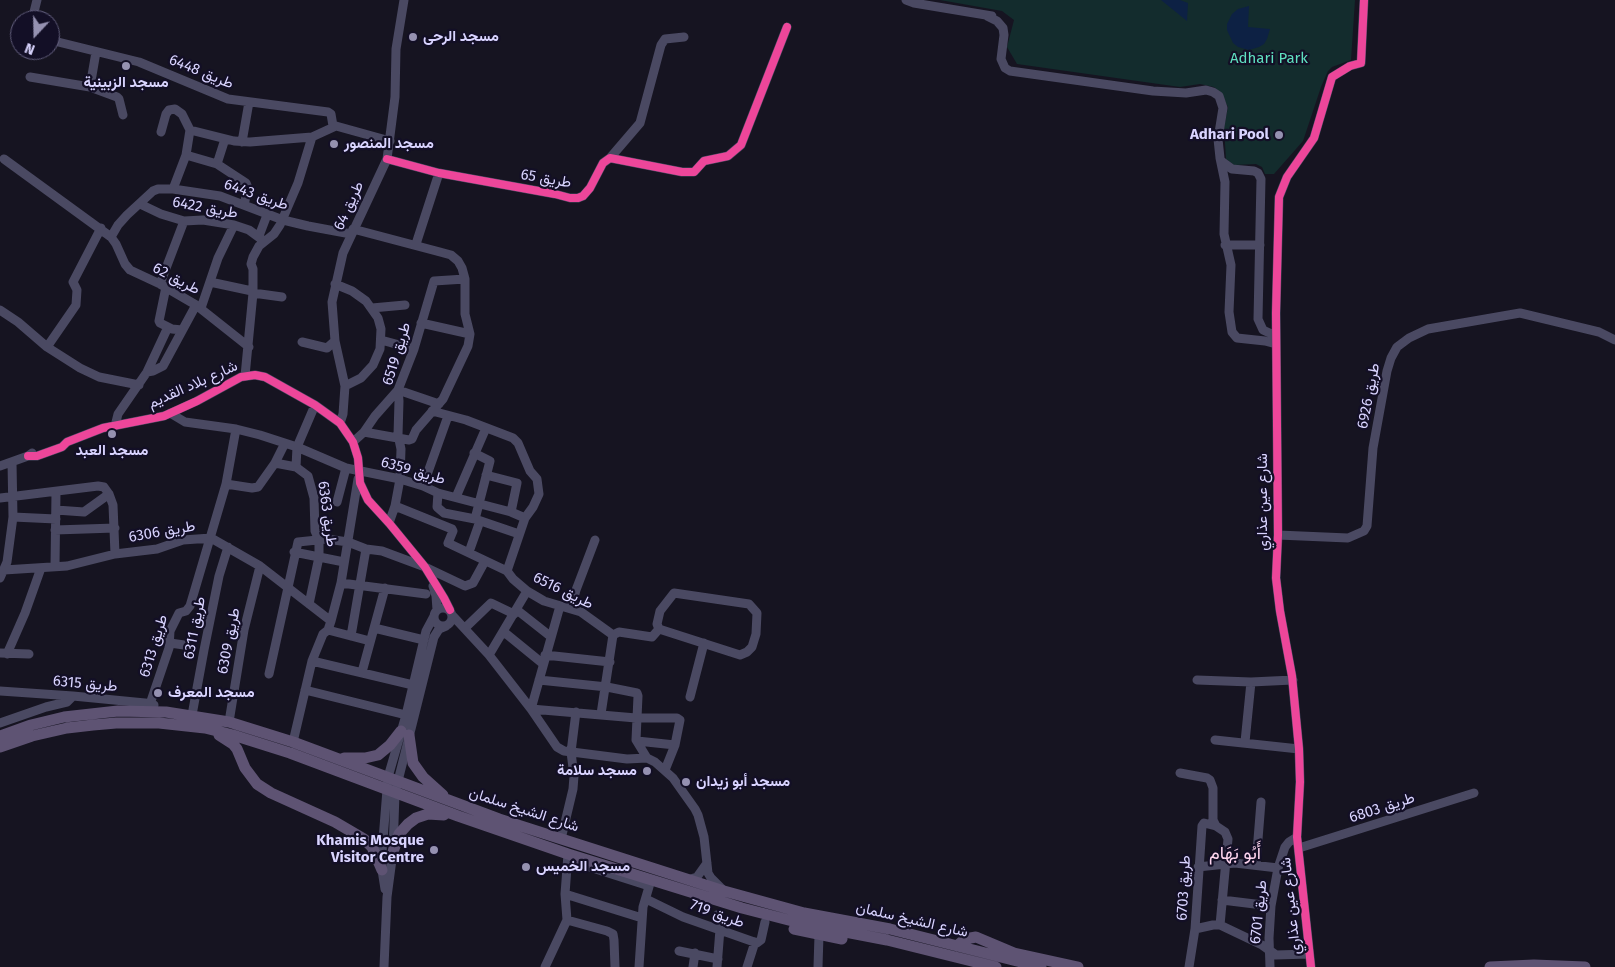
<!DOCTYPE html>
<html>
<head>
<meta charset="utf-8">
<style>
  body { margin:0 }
  #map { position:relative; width:1615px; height:967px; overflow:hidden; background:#161421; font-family:"Fira Sans",sans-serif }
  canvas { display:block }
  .north { position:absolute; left:10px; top:10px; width:50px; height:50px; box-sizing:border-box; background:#130f26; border:1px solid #625e7d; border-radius:50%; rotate:201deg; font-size:14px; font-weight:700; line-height:20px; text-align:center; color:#d9d4ff }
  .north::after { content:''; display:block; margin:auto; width:18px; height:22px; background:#9591b1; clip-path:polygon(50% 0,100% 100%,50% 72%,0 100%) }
</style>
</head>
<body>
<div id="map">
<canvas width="1615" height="967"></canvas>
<div class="north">N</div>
</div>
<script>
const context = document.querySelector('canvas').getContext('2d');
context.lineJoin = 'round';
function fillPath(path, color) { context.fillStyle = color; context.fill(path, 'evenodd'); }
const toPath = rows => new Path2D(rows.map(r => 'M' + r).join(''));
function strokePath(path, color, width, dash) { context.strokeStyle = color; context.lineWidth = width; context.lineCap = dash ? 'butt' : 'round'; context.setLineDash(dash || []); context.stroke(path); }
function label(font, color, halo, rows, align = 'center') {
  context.font = font + ' "Fira Sans",Vazirmatn,sans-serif'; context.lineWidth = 4.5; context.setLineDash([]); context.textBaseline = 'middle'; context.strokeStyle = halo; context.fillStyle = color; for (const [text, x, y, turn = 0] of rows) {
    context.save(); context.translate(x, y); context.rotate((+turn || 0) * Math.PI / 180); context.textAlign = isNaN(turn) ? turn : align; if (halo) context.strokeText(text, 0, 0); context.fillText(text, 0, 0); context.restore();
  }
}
fillPath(toPath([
  [940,0,1355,0,1351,60,1332,67,1328,71,1321,87,1303,141,1274,174,1265,174,1262,167,1256,164,1234,165,1226,159,1224,128,1228,107,1221,93,1214,87,1200,84,1180,87,1017,64,1007,47,1014,20,1002,11]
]), '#132c2d');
fillPath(toPath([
  [1161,0,1180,0,1188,3,1187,21],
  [1249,6,1248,27,1270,29,1267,39,1264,44,1259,47,1249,50,1238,47,1233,43,1227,30,1227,24,1232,14,1238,9]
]), '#0d2144');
strokePath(toPath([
  [906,0,914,3,992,16],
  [987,16,997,21,1003,28,1004,35,1001,59,1005,68,1010,71,1153,91,1186,93,1206,90,1213,92,1219,96,1223,108,1218,139,1220,158,1225,182,1224,234,1231,265,1229,312,1232,332,1237,338,1265,341,1276,344],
  [32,20,37,0],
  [50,40,139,62,228,99,328,112,331,114,333,126],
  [30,77,90,87,117,97,119,99,123,115],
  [90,87,96,52],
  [190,130,234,141,250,142,312,137,336,126,390,141],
  [161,132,166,114,169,110,175,109,182,114,190,130],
  [242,142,249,102],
  [186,155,217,164,246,183,248,188,244,205],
  [610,158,640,123,661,45,665,39,684,37],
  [4,159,111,237,116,244,125,264,130,270,160,284,196,305,249,347],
  [387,159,439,173,555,194,570,198,578,198,583,196,590,188,603,163,610,158,682,172,694,172,704,161,728,156,741,145,787,27],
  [1221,161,1232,169,1254,171,1258,173,1261,179,1258,319,1263,330,1276,336],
  [217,164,225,139],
  [173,189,186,155,190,130],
  [140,204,161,214,184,221,203,220,234,225,249,230,264,241],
  [353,229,440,252,451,255,458,261,462,268,465,279,465,314,470,334,468,346,443,399,416,430,412,439,409,440,364,432],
  [259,236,267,215],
  [111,237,118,225,127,215,153,191,158,189,173,189,220,196,283,220,308,226,351,234],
  [416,244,439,173],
  [1225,245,1260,245],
  [210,282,252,291],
  [160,284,184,221],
  [335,284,352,291,366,301,378,318,381,329,380,349,373,365,361,378,345,386],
  [166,287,159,321,160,323,172,329,182,330],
  [253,293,282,297],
  [201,308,218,258,234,225],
  [372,308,405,305],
  [0,310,18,322,47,347,80,368,99,377,139,385],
  [421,323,470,334],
  [381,340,414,349],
  [302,342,327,348,335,341],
  [47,347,76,305,77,290,73,282,101,228],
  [147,372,153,371,163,366,196,305],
  [245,376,253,293,253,269,251,264,253,257,259,246,274,234,280,225,298,183,312,137],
  [398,390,439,404],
  [432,411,466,420,513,438,518,443,530,471,537,479,539,494,533,507,525,518,507,571],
  [170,413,185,422,236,429,260,435,297,447,346,468,400,479,423,486,438,493,511,512,525,518],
  [340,423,343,414,345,386,335,341,332,302,343,253,387,159,395,97,396,49,404,0],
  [115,426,118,414,147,372,168,327],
  [353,442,364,432,375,416,398,390],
  [474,453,490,461,475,519],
  [28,456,37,456,62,447,67,442,103,428,164,416,197,401,241,377,255,375,265,377,315,405,340,423,353,442,358,458,360,483,368,500,389,523,425,567,444,598,450,610],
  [275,463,296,467],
  [0,466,28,456,32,453],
  [486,475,517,483,511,512],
  [226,484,252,488,258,487,275,463,285,443],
  [423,486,448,416],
  [438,493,437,507,444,513,475,519,519,534],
  [456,497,486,428],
  [0,498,98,486,104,487,109,494,113,505,115,554],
  [337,502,346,468],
  [395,506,452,529,453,531,448,543,507,571,513,579,527,591,544,601,581,612,613,635],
  [56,510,84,512,109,494],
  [13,517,56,519],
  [389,523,395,506,400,479,401,449,398,435,399,401,398,390,414,349,434,281,465,279],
  [55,530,115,528],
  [1278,535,1348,538,1364,531,1367,526,1373,448,1387,371,1391,358,1397,347,1409,338,1428,329,1520,313,1599,332,1615,340],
  [294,552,344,562],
  [469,552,480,521],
  [55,566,56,492],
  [4,570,67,566,115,554,157,549,183,540,211,538,260,566,331,621],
  [0,578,7,562,13,517,12,462],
  [341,583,426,594],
  [433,586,436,596,437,610],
  [309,604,319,557,319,540,315,531,314,498,308,476,296,467,297,447,315,405],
  [560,606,531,709,636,718,677,718,680,720,675,745,665,770],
  '434 617a9 9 0 1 1 18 0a9 9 0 1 1-18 0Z',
  [571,608,576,590,595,540],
  [517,610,550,636],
  [452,615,489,655,531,709,557,747,564,751,627,759,647,758],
  [374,628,424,640],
  [465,628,491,603,514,614],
  [328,630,370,641],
  [504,632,542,663],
  [613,635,619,632,652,637,659,629,740,655,747,652,752,647,756,634,757,613,749,604,674,593,660,611,657,624,659,629],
  [351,636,366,549],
  [170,643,184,645],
  [0,653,29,654],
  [7,654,25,613,41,568],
  [489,655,527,591],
  [545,655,610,662],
  [312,661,413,685],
  [362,672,385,588],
  [269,674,298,542,327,539,348,542,366,549,382,551,425,567,465,586,473,583,485,561],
  [539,680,607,687,637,693,638,696,636,740,647,758,655,762,673,778,695,809,698,815,704,837,708,873,711,878,723,890],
  [1197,680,1251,682,1293,680],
  [305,690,406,715],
  [0,691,73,696,145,703,154,705],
  [690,697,704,643],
  [150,704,169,648,170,631,179,613,186,611,190,606,226,484,236,429],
  [601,714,613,635],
  [192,715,204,650,219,576,228,547],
  [229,722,244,630,260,566],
  [0,723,46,707,67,702,73,696],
  [1215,740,1299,749],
  [637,741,675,745],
  [293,742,312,661,323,634,328,630,331,621,341,583,358,479],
  [1245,742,1251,682],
  [1180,773,1207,778,1210,780,1213,788,1213,820,1216,826,1225,832,1228,839,1220,925],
  [561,839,573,789,574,776,571,752,576,712],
  [1299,848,1474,793],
  [569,856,580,864,649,886],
  [1256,864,1261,802],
  [1198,867,1235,863,1278,868],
  [688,880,697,877,707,863],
  [385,889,382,870,382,852,388,777,406,715,426,631,434,616],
  [565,894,642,918],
  [646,899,683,917,757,943,761,940,765,922],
  [1222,900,1271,906],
  [567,920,607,931,613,934,614,940,615,967],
  [1195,929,1213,925,1220,925,1262,945,1276,955,1309,954],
  [679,951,718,959],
  [384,967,387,897,393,852,395,793,434,637,439,629,446,626],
  [545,967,567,920,565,894,568,854],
  [639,967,643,907,651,880],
  [693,967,695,953],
  [717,967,720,929,717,915],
  [747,967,755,942],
  [818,967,819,935],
  [1189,967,1195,929,1202,826,1204,823,1216,826],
  [1270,967,1269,938,1271,906,1278,868,1285,847,1289,842,1297,837],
  [1311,967,1297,837,1300,782,1299,749,1292,676,1280,611,1276,578,1278,535,1276,313,1279,197,1287,177,1314,138,1332,77,1350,66,1361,63,1364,0]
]), '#4a4962', 9);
strokePath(toPath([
  [219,735,233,744,237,749,245,768,257,784,271,793,335,822,364,839,372,847,382,870],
  [409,735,413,763,423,777,443,795],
  [0,736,31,725,64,717,118,711,166,712,229,722,293,742,499,819,724,891,804,913,890,929,1041,967],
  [0,747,32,736,67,728,93,725,116,723,159,723,205,728,233,735,290,753,458,816,568,854,742,908,804,924,887,940,996,967],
  [344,758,365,758,378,755,390,745,401,731],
  [393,852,399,834,408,824,416,818,428,814,444,815],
  [794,929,842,939],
  [957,946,965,939,976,937,1014,953,1078,967],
  [1490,967,1534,965,1585,967]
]), '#5e5373', 11);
strokePath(toPath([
  [387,159,439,173,555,194,570,198,578,198,583,196,590,188,603,163,610,158,682,172,694,172,704,161,728,156,741,145,787,27],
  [28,456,37,456,62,447,67,442,103,428,164,416,197,401,241,377,255,375,265,377,315,405,340,423,353,442,358,458,360,483,368,500,389,523,425,567,444,598,450,610],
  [1311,967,1297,837,1300,782,1299,749,1292,676,1280,611,1276,578,1278,535,1276,313,1279,197,1287,177,1314,138,1332,77,1350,66,1361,63,1364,0]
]), '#ed469a', 8);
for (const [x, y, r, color] of [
  [413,37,5,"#9591b1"],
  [126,66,5,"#9591b1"],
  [1279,135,5,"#9591b1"],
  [334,144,5,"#9591b1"],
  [112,434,5,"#9591b1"],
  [158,693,5,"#9591b1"],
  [647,771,5,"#9591b1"],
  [686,782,5,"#9591b1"],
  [434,850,5,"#9591b1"],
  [526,867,5,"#9591b1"]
]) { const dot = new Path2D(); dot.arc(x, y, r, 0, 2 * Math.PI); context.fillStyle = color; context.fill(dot); strokePath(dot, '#130f26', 2); }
label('bold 15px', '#d9d4ff', '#130f26', [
  ["مسجد الرحى",423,37],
  ["مسجد الزبينية",126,83,"center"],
  ["Adhari Pool",1269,135,"right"],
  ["مسجد المنصور",344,144],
  ["مسجد العبد",112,451,"center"],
  ["مسجد المعرف",168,693],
  ["مسجد سلامة",637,771,"right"],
  ["مسجد أبو زيدان",696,782],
  ["Khamis Mosque",424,841,"right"],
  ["Visitor Centre",424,858,"right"],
  ["مسجد الخميس",536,867]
], 'left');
label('15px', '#5fe0c0', '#130f26', [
  ["Adhari Park",1269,59]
]);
label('15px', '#d9d4ff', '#130f26', [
  ["طريق 6448",201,72,22],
  ["طريق 65",546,179,10],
  ["طريق 6443",256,195,19],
  ["طريق 64",349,206,-66],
  ["طريق 6422",205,208,10],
  ["طريق 62",176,279,28],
  ["طريق 6519",397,354,-73],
  ["شارع بلاد القديم",193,385,-24],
  ["طريق 6926",1369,396,-79],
  ["طريق 6359",413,471,16],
  ["شارع عين عذاري",1263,502,-90],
  ["طريق 6363",327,514,82],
  ["طريق 6306",162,532,-10],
  ["طريق 6516",563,591,26],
  ["طريق 6311",195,628,-79],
  ["طريق 6309",229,641,-79],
  ["طريق 6313",154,646,-73],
  ["طريق 6315",85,684,5],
  ["طريق 6803",1382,808,-18],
  ["شارع الشيخ سلمان",524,810,18],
  ["طريق 6703",1184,888,-87],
  ["شارع عين عذاري",1291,906,-96],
  ["طريق 6701",1259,912,-84],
  ["طريق 719",717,914,20],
  ["شارع الشيخ سلمان",912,920,13]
]);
label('18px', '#ffd6f0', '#130f26', [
  ["أَبُو بَهَام",1235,854]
]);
</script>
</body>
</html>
